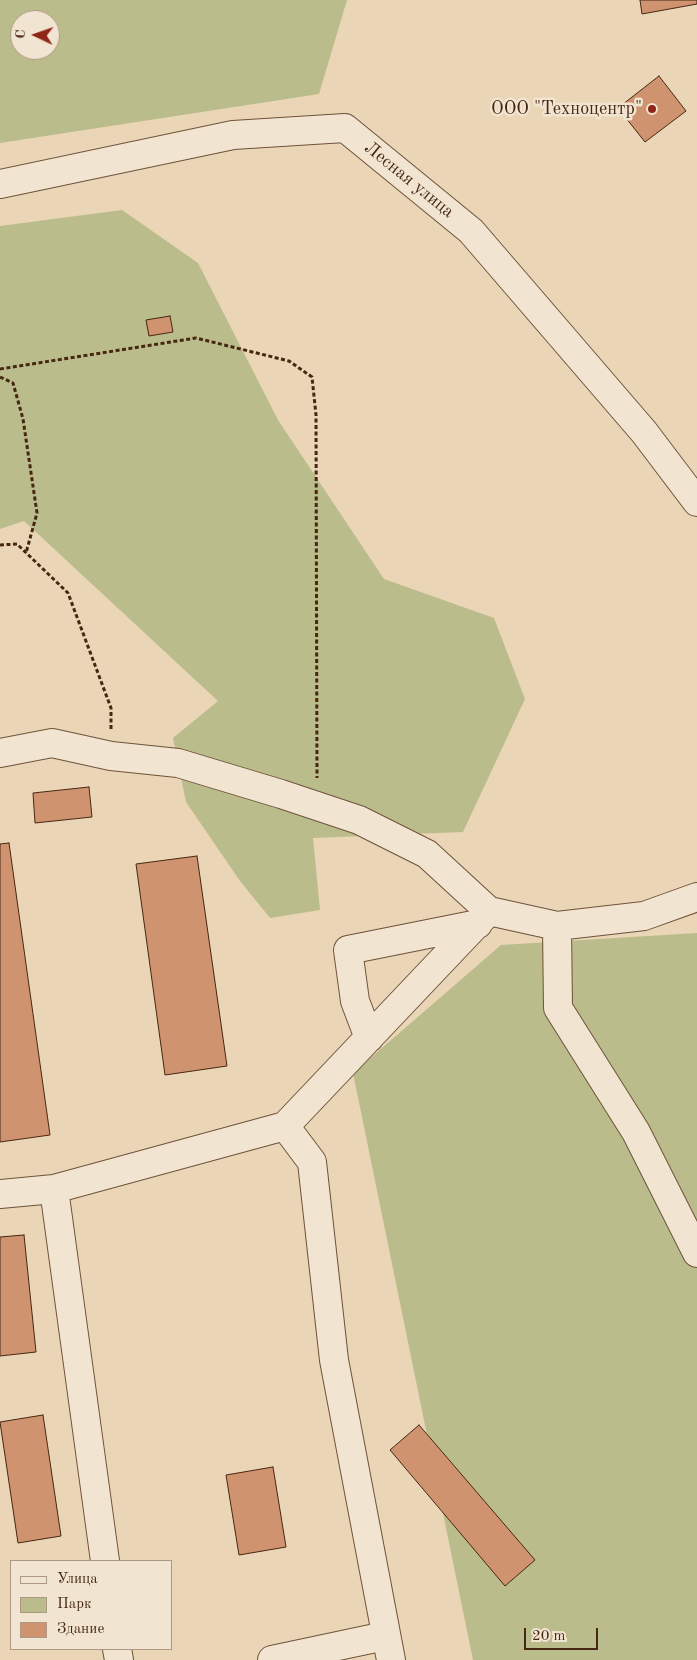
<!DOCTYPE html>
<html>
<head>
<meta charset="utf-8">
<style>
  body { margin:0 }
  #map { position:relative; width:697px; height:1660px; overflow:hidden; background:#ead5b6; font-family:"Old Standard TT",serif }
  canvas { display:block }
  .legend { position:absolute; left:10px; top:1560px; width:162px; height:90px; box-sizing:border-box; background:#f1e4d0; border:1px solid #ad9884; margin:0; padding:6px 9px; list-style:none; font-size:15px; color:#462712 }
  .legend li { display:flex; align-items:center; gap:10px; height:25px }
  .legend b { width:25px; border:1px solid #ad9884 }
  .north { position:absolute; left:10px; top:10px; width:50px; height:50px; box-sizing:border-box; background:#f1e4d0; border:1px solid #ad9884; border-radius:50%; rotate:273deg; font-size:14px; font-weight:700; line-height:20px; text-align:center; color:#462712 }
  .north::after { content:''; display:block; margin:auto; width:18px; height:22px; background:#8f2418; clip-path:polygon(50% 0,100% 100%,50% 72%,0 100%) }
  .scale { position:absolute; left:524px; top:1628px; width:74px; height:22px; box-sizing:border-box; border:2px solid #462712; border-top:0; padding-left:6px; font-size:15px; line-height:18px; white-space:nowrap; color:#462712; -webkit-text-stroke:4px #f1e4d0; paint-order:stroke }
</style>
</head>
<body>
<div id="map">
<canvas width="697" height="1660"></canvas>
<ul class="legend">
<li><b style="height:6px;background:#f1e4d0"></b>Улица</li>
<li><b style="height:14px;background:#bbbc8b"></b>Парк</li>
<li><b style="height:14px;background:#d09370"></b>Здание</li>
</ul>
<div class="north">С</div>
<div class="scale">20 m</div>
</div>
<script>
const context = document.querySelector('canvas').getContext('2d');
context.lineJoin = 'round';
function fillPath(path, color) { context.fillStyle = color; context.fill(path, 'evenodd'); }
const toPath = rows => new Path2D(rows.map(r => 'M' + r).join(''));
function strokePath(path, color, width, dash) { context.strokeStyle = color; context.lineWidth = width; context.lineCap = dash ? 'butt' : 'round'; context.setLineDash(dash || []); context.stroke(path); }
function label(font, color, halo, rows, align = 'center') {
  context.font = font + ' "Old Standard TT",serif'; context.lineWidth = 5; context.setLineDash([]); context.textBaseline = 'middle'; context.strokeStyle = halo; context.fillStyle = color; for (const [text, x, y, turn = 0] of rows) {
    context.save(); context.translate(x, y); context.rotate((+turn || 0) * Math.PI / 180); context.textAlign = isNaN(turn) ? turn : align; if (halo) context.strokeText(text, 0, 0); context.fillText(text, 0, 0); context.restore();
  }
}
fillPath(toPath([
  [0,0,347,0,319,94,0,143],
  [20,20,50,20,50,50,20,50],
  [122,210,198,263,278,420,384,579,494,618,525,699,463,832,313,838,320,910,270,918,240,881,186,802,173,738,218,701,24,521,0,529,0,226],
  [697,933,697,1660,473,1660,353,1073,501,945]
]), '#bbbc8b');
const building = toPath([
  [640,0,697,0,697,4,642,14,640,0],
  [659,76,686,111,645,142,618,108,659,76],
  [170,316,173,332,149,336,146,320,170,316],
  [89,787,92,817,35,823,33,793,89,787],
  [9,843,50,1135,0,1142,0,844,9,843],
  [197,856,227,1066,165,1075,136,864,197,856],
  [24,1235,36,1352,0,1356,0,1237,24,1235],
  [43,1415,61,1536,18,1543,0,1422,43,1415],
  [419,1425,535,1560,505,1586,390,1450,419,1425],
  [273,1467,286,1547,239,1555,226,1475,273,1467]
]);
fillPath(building, '#d09370');
strokePath(building, '#462712', 1);
const minor = toPath([
  [0,184,233,135,345,128,471,231,644,432,697,502],
  [0,753,52,743,111,756,178,763,281,794,359,820,427,854,489,911],
  [557,926,558,1008,636,1132,697,1253],
  [369,1038,355,1001,348,950,478,924],
  [285,1126,312,1162,334,1360,391,1660],
  [54,1189,105,1561],
  [0,1194,54,1189,285,1126,489,911,557,926,644,916,697,897],
  [117,1649,119,1660],
  [272,1660,385,1636]
]);
strokePath(minor, '#6f523b', 30);
strokePath(toPath([
  [0,369,196,338,289,361,312,377,316,415,317,778],
  [0,377,13,383,23,419,37,513,26,553],
  [0,545,17,544,68,593,111,708,111,730]
]), '#462712', 3, [4, 2.5]);
strokePath(minor, '#f1e4d0', 28);
for (const [x, y, r, color] of [
  [652,109,5,"#8f2418"]
]) { const dot = new Path2D(); dot.arc(x, y, r, 0, 2 * Math.PI); context.fillStyle = color; context.fill(dot); strokePath(dot, '#f1e4d0', 2); }
label('18px', '#462712', '#f1e4d0', [
  ["ООО \"Техноцентр\"",642,109]
], 'right');
label('18px', '#462712', '#f1e4d0', [
  ["Лесная улица",409,180,39]
]);
</script>
</body>
</html>
